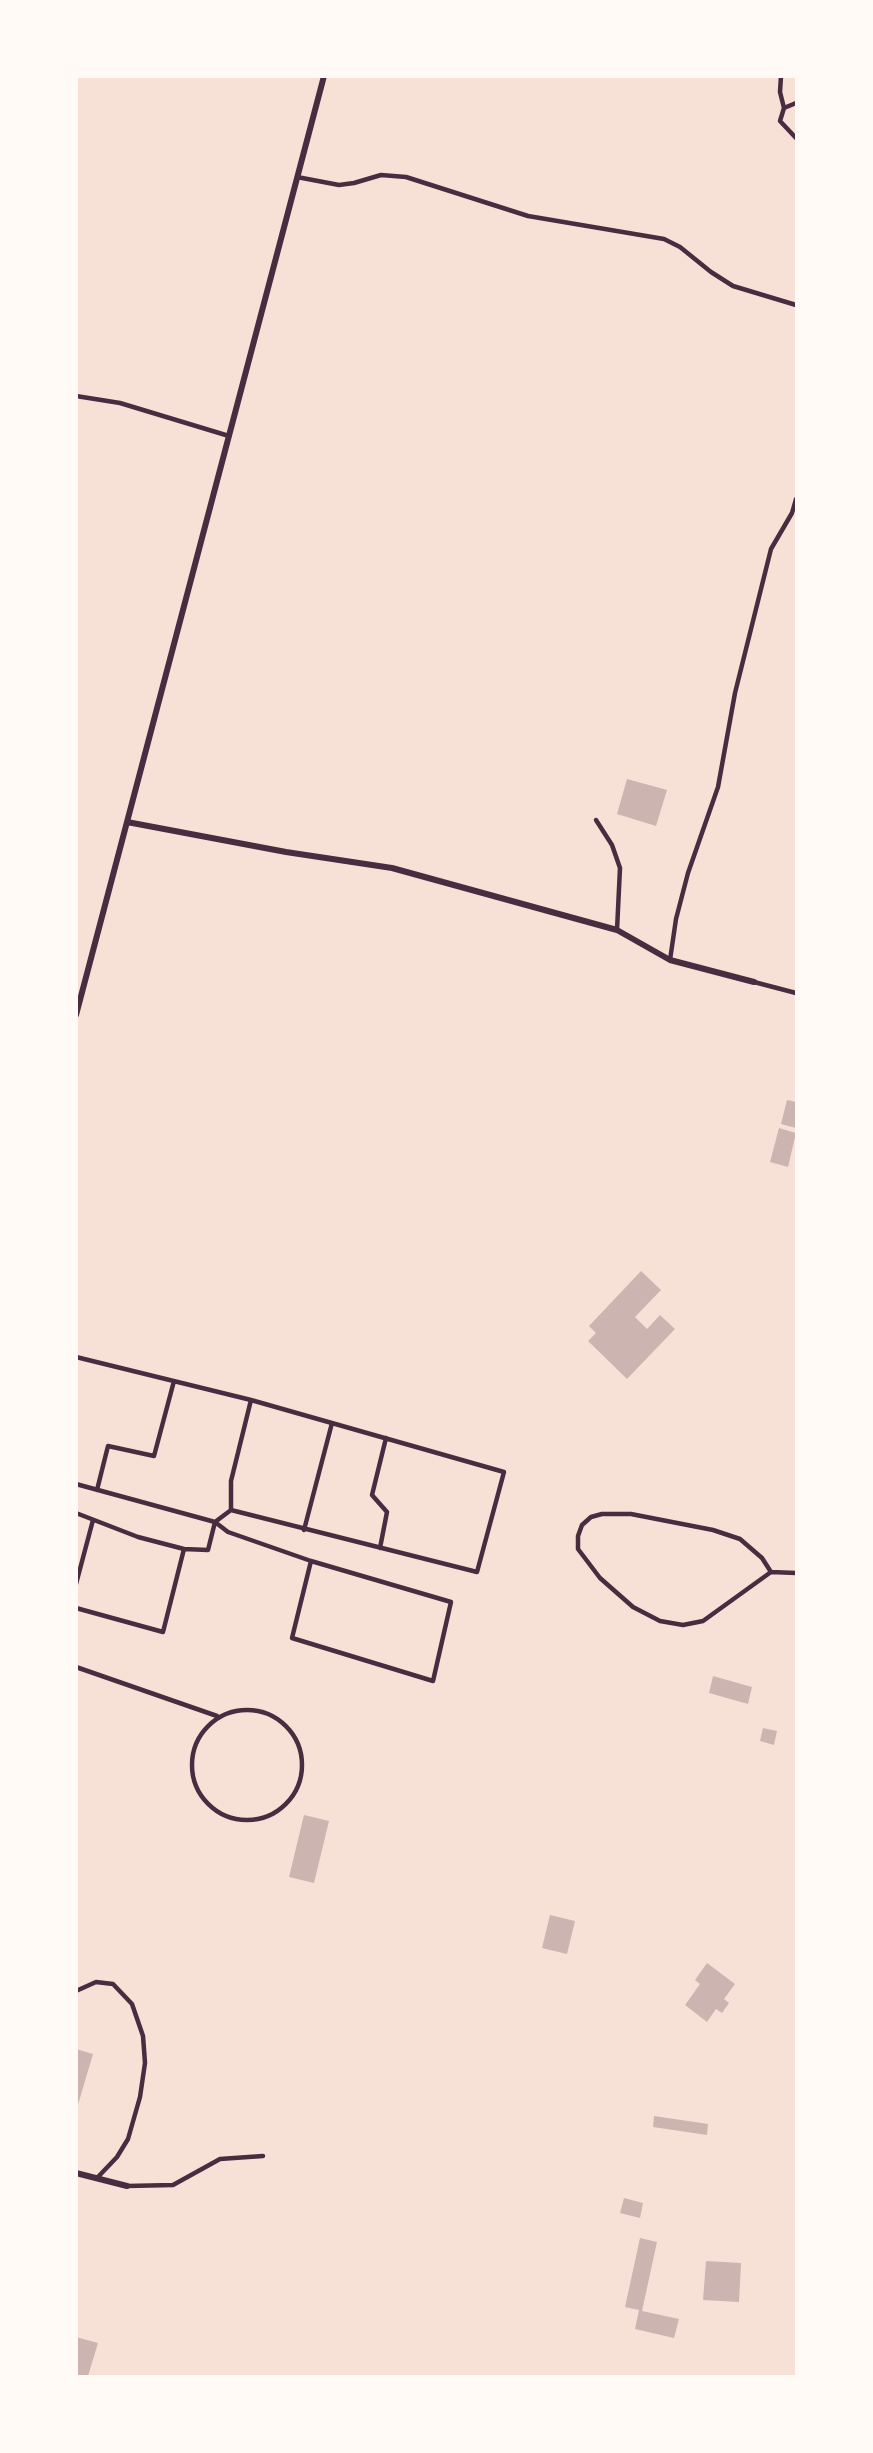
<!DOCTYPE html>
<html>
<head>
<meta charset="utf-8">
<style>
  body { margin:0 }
  #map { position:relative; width:873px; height:2453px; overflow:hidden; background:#f7e1d7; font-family:"Crimson Pro",serif }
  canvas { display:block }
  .frame { position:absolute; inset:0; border:78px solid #fffaf5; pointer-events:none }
</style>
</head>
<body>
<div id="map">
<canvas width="873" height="2453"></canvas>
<div class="frame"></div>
</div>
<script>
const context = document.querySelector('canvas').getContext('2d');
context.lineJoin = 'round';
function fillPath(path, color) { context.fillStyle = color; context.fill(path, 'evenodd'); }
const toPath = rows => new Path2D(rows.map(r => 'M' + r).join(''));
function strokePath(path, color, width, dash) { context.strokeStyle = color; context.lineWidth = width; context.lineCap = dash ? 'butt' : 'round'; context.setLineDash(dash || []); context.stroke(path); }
fillPath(toPath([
  [627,779,667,790,656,826,617,814],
  [787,1100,796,1102,796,1128,781,1124],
  [779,1128,796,1133,788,1167,770,1162],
  [641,1271,661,1290,635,1317,647,1329,660,1315,675,1329,627,1379,588,1341,596,1333,589,1326],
  [713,1676,752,1687,748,1704,709,1693],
  [763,1728,777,1731,774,1745,760,1741],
  [304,1815,329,1821,314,1883,289,1877],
  [550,1915,575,1921,567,1954,542,1948],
  [707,1963,735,1984,724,1999,729,2003,722,2013,716,2009,707,2022,685,2005,700,1984,695,1980],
  [76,2049,93,2054,77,2108,76,2108],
  [654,2116,708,2124,707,2135,653,2127],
  [624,2198,643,2203,640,2218,620,2213],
  [640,2238,657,2242,642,2311,679,2319,674,2338,635,2329,639,2310,625,2307],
  [706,2261,741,2263,739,2302,703,2300],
  [76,2337,98,2343,88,2376,76,2376]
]), '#ccb4b1');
strokePath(toPath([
  [781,76,780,92,784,108],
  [796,103,784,108,780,121,796,138],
  [297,177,339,185,354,183,381,175,406,177,528,216,664,239,680,247,711,272,733,286,796,305],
  [76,396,120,403,229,436],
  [596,820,612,845,620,868,617,930],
  [670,960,676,919,688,873,718,787,735,693,771,549,792,513,796,499],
  [754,982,796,993],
  [76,1357,251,1400],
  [76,1484,215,1522,228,1532,311,1561,451,1602,433,1681,292,1638,311,1561],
  [97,1490,108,1446,154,1456,174,1381],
  [76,1513,138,1537,184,1549,163,1632,76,1608],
  [304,1530,332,1423],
  [380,1548,387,1512,372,1495,386,1438],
  [184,1549,208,1550,215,1522,231,1510,477,1572,504,1472,251,1400,231,1481,231,1510],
  [771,1572,762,1558,740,1539,713,1530,631,1514,602,1514,591,1517,582,1525,578,1536,578,1549,600,1578,633,1607,660,1621,683,1625,703,1621,771,1572,796,1573],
  [76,1584,93,1520],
  [76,1667,217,1716],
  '192 1765a55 55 0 1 1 110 0a55 55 0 1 1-110 0Z',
  [76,1991,96,1982,113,1984,132,2004,143,2036,145,2063,140,2097,128,2139,117,2157,97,2178],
  [127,2186,173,2185,220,2159,263,2156]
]), '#4a2c40', 4.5);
strokePath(toPath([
  [127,822,286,852,392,868,617,930,670,960,754,982],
  [76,1015,324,76],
  [76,2173,127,2186]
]), '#4a2c40', 6);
</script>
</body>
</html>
